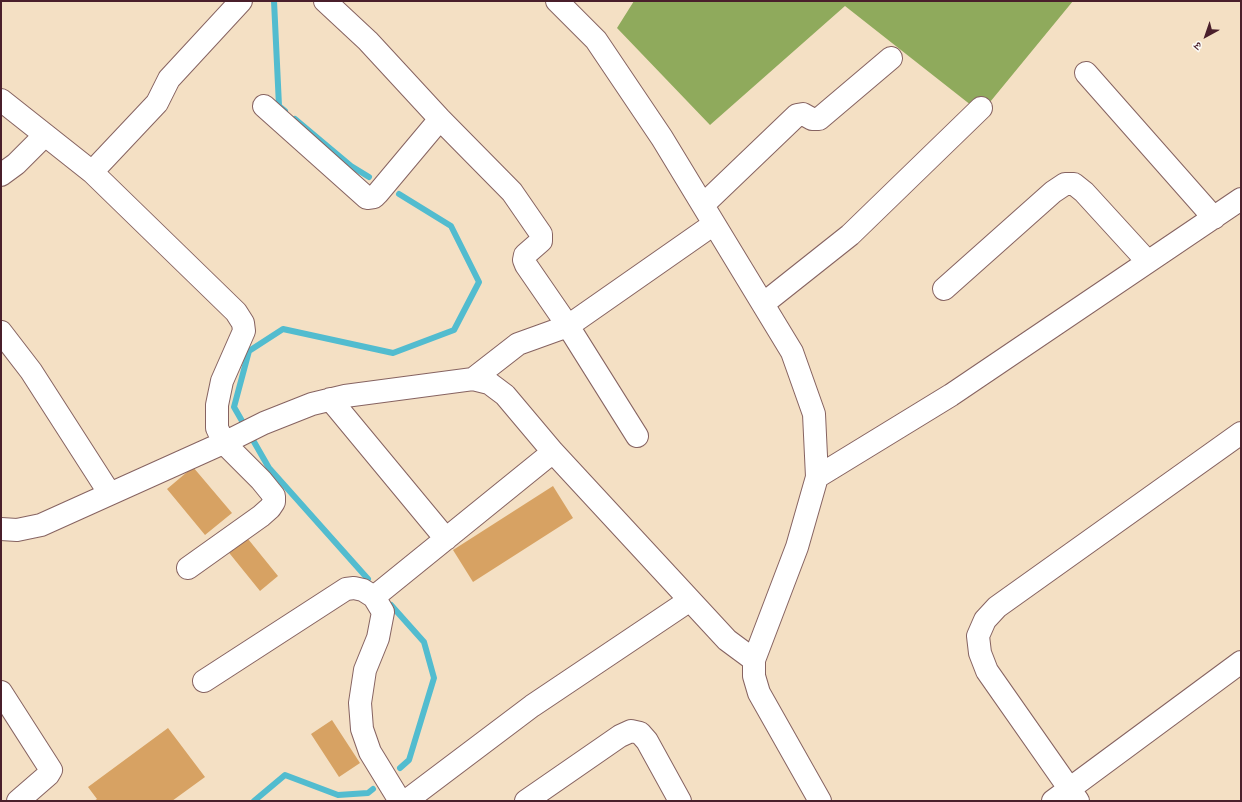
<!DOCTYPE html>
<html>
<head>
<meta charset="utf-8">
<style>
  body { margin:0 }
  #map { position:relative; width:1242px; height:802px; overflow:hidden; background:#f4e0c4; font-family:"Sorts Mill Goudy","Noto Serif Devanagari",serif }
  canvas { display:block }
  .frame { position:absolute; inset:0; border:2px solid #4a1f2b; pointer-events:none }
  .north { position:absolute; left:1186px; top:16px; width:40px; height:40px; -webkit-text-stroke:3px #fdfcf7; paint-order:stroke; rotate:220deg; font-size:11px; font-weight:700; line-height:16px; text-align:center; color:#4a1f2b }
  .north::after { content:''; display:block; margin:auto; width:14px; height:18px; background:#4a1f2b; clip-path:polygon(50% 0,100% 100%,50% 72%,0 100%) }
</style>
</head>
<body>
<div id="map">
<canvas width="1242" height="802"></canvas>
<div class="frame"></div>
<div class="north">उ</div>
</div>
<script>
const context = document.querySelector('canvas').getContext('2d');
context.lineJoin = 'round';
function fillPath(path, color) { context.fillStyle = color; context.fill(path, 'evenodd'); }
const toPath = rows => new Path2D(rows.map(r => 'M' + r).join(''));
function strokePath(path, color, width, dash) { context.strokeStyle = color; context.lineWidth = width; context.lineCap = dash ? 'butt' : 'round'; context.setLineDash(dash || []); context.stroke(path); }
fillPath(toPath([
  [634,1,1073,1,981,113,845,6,710,125,617,28]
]), '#8faa5c');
strokePath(toPath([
  [274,1,279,106,285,111],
  [295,119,351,166,369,177],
  [368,579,269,468,234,407,249,351,283,329,393,353,454,330,479,282,451,226,399,194],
  [391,605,424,642,434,678,409,760,400,768],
  [254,801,285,775,338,795,368,793,373,789]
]), '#52bccf', 6);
fillPath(toPath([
  [193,467,232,513,205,535,167,489],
  [553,486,573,518,473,582,453,550],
  [244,534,278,576,260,591,226,549],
  [332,720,360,763,339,777,311,734],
  [168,728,205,777,172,801,94,801,97,799,88,787]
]), '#d7a263');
const minor = toPath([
  [325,1,368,41,440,119,512,192,541,234,541,241,525,255,524,260,526,265,568,326,637,436],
  [557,1,596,40,662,138,792,352,814,414,817,477,797,547,754,660,754,676,759,693,820,801],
  [1086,73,1214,218],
  [1,100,92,172,236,312,243,323,244,331,222,381,217,405,217,428,224,443,261,480,274,496,274,502,270,508,261,516,188,568],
  [264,106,367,198,374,197,378,193,440,119],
  [92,172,157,103,169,79,241,1],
  [1,175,16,164,45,135],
  [703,205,797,115,803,114,812,119,819,119,891,58],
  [944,289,1053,192,1065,184,1074,184,1084,192,1148,262],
  [763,304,850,235,981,108],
  [1,332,31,371,110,494],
  [473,379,518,344,568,326,714,224],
  [330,399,446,539],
  [817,477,951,395,1241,199],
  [1,529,17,530,41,525,232,439,264,423,312,404,345,396,473,379,489,383,505,395,553,452,727,640,754,660],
  [374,597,553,452],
  [204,681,346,589,354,588,363,590,374,597,383,612,378,638,365,670,360,703,362,729,370,752,400,801],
  [1,692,51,770,48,775,18,801],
  [406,801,532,706,690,600],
  [526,801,620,736,631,731,640,733,647,741,680,801],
  [1053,801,1241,662],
  [1078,801,987,671,980,653,978,636,985,620,997,607,1241,433]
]);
strokePath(minor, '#866361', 24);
strokePath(minor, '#fff', 22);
</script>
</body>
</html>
